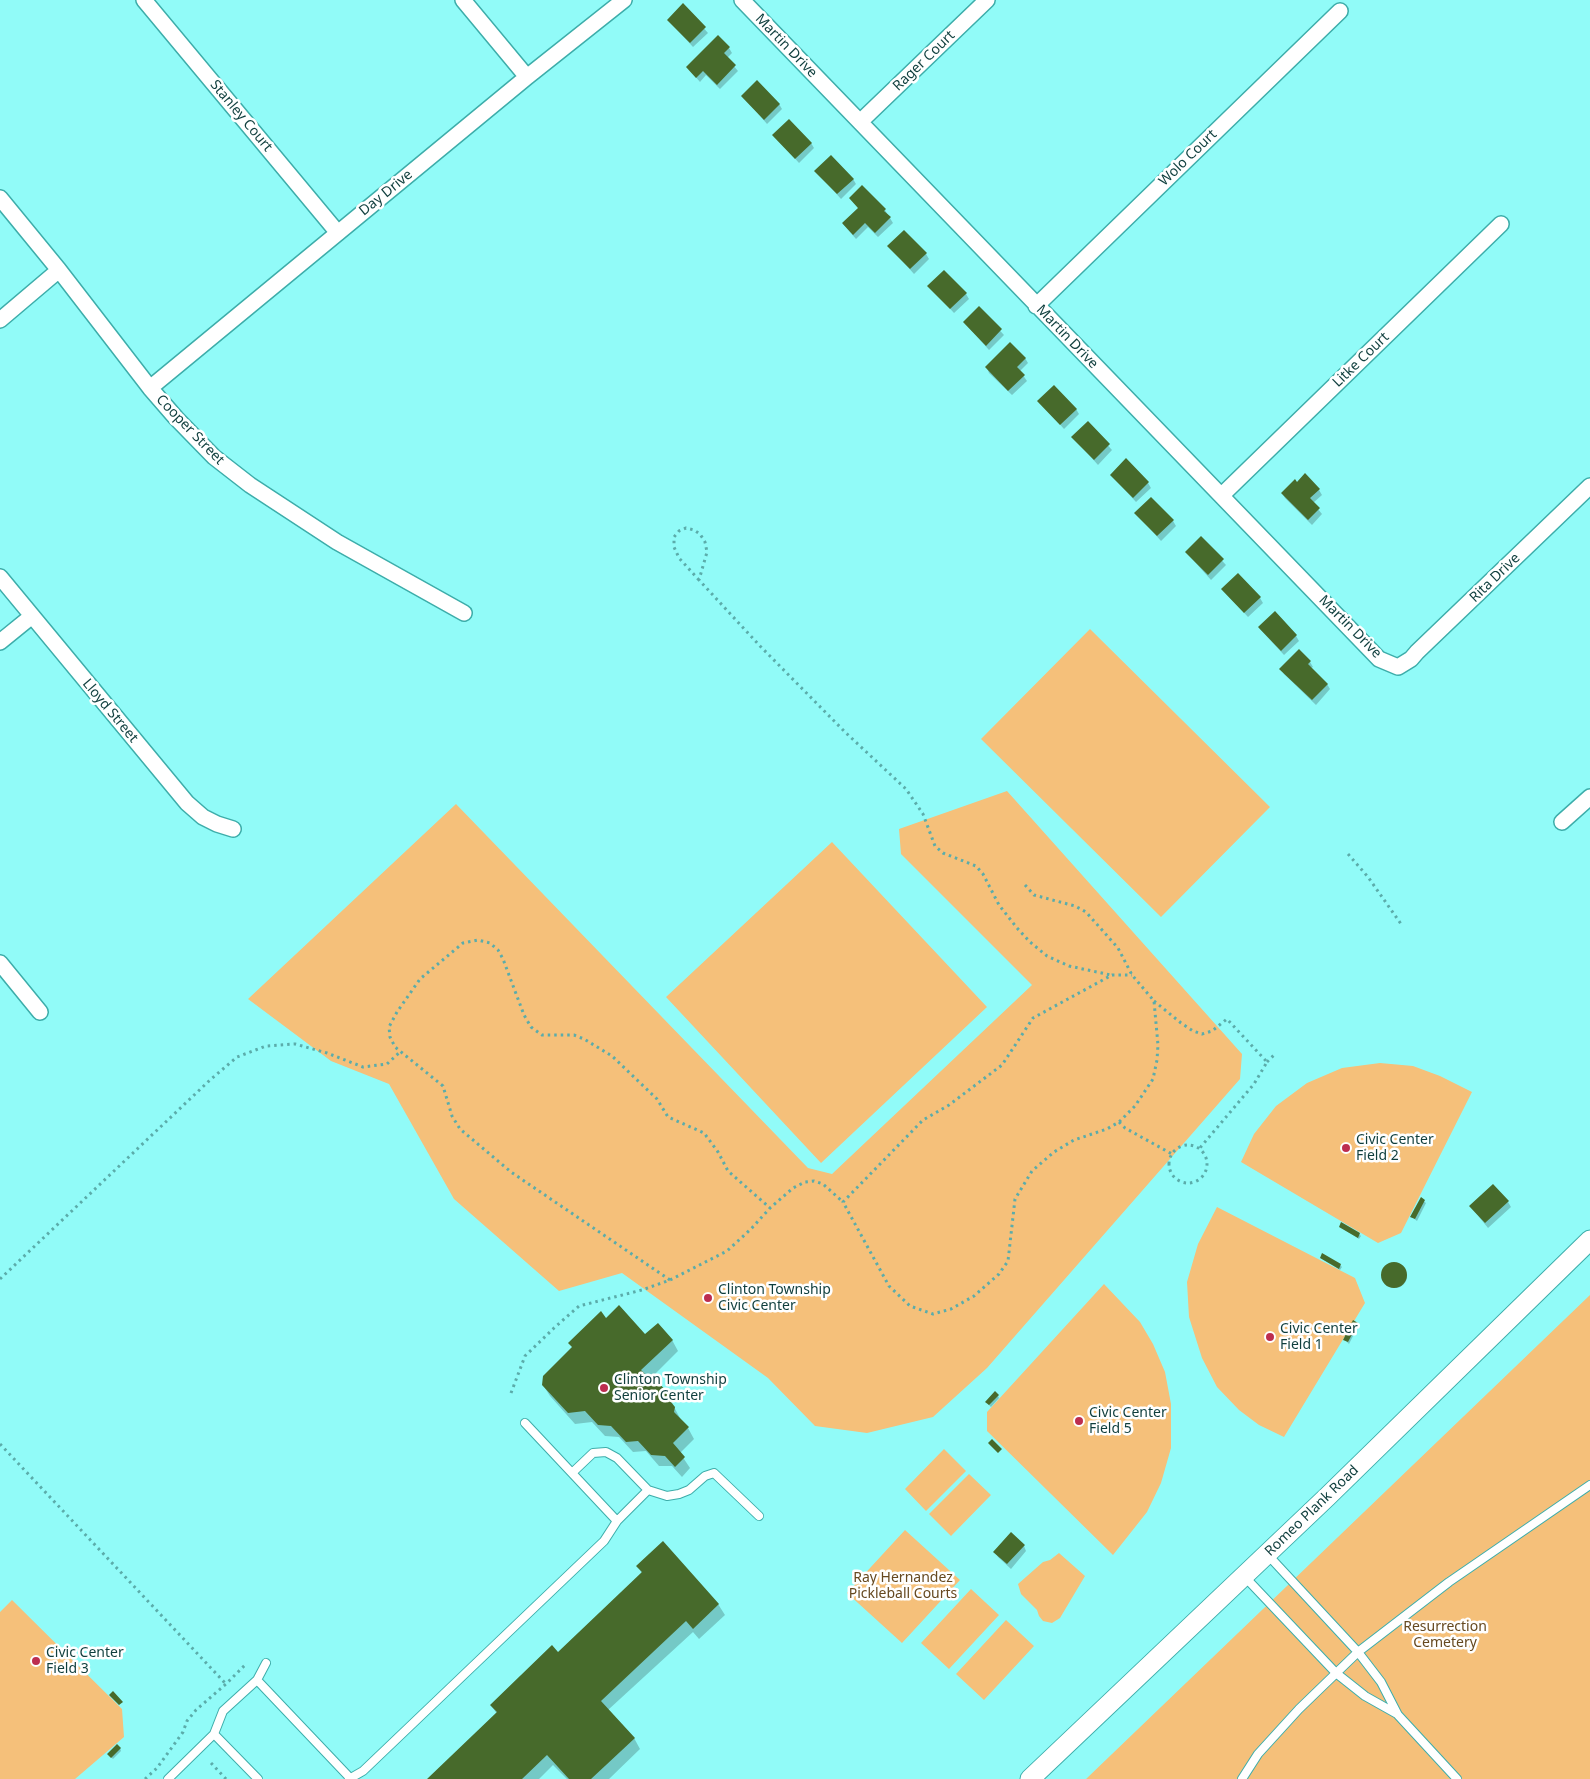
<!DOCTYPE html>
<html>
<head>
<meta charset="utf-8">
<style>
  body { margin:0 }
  canvas { display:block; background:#91fbf8 }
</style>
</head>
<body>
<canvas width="1590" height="1779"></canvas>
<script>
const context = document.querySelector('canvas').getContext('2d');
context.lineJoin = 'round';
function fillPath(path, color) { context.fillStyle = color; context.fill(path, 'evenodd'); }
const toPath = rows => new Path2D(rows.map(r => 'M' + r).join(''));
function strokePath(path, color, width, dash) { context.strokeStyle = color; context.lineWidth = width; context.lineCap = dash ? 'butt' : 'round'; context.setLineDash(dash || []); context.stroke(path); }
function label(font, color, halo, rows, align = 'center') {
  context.font = font + ' "Noto Sans",sans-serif'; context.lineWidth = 5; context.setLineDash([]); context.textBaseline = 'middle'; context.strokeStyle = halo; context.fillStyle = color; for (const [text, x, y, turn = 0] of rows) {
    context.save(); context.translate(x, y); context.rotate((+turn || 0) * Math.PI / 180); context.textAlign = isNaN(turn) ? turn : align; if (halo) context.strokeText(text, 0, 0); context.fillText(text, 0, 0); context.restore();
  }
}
fillPath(toPath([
  [1090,629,1270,807,1161,917,981,739],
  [1007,791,1242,1054,1240,1079,987,1368,933,1417,867,1433,815,1426,768,1378,622,1273,559,1291,454,1199,389,1084,331,1061,248,999,456,804,808,1168,832,1174,1032,985,901,854,899,829],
  [832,842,987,1007,821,1163,666,997],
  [1380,1063,1413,1066,1440,1076,1472,1092,1401,1233,1378,1243,1241,1162,1254,1134,1276,1106,1307,1083,1342,1068],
  [1217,1207,1355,1278,1365,1303,1284,1437,1259,1425,1239,1410,1217,1387,1202,1358,1189,1317,1187,1282,1198,1244],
  [1104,1284,1140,1322,1153,1344,1165,1372,1171,1404,1171,1448,1161,1483,1147,1512,1113,1555,987,1431,987,1412],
  [1590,1295,1590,1779,1086,1779],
  [944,1449,966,1471,926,1511,905,1489],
  [969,1474,991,1495,951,1536,929,1514],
  [905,1530,960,1580,902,1643,847,1593],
  [1059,1553,1085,1576,1060,1618,1052,1623,1043,1621,1039,1616,1037,1610,1021,1594,1018,1584,1043,1562,1050,1560],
  [971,1589,999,1615,949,1669,921,1643],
  [12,1600,122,1709,124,1737,75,1779,0,1779,0,1612],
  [1006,1620,1034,1646,984,1700,956,1674]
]), '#f5c07a');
fillPath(toPath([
  [683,5,708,33,693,47,668,20],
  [718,37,729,48,732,53,727,58,738,71,720,89,706,75,700,82,687,67],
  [743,96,779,104,782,109,767,124],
  [774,135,811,143,814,148,799,163],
  [816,171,853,179,856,184,841,199],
  [850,198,885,210,893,223,878,237,868,227,856,239,843,224,859,209],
  [889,246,926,254,929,259,914,274],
  [929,286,966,294,969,299,954,313],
  [979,308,1004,335,989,350,964,322],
  [1025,358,1028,363,1020,371,1027,381,1012,395,989,373,987,368],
  [1039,401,1076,409,1079,414,1064,429],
  [1088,423,1112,450,1098,465,1073,437],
  [1111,475,1148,483,1151,488,1136,502],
  [1319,490,1322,495,1313,503,1322,514,1312,525,1285,498,1282,493],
  [1136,513,1173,521,1176,526,1161,541],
  [1201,538,1226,565,1211,580,1186,552],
  [1223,590,1260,598,1263,603,1248,617],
  [1259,628,1296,636,1299,641,1284,655],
  [1310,662,1313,667,1311,668,1327,684,1330,689,1316,705,1284,674,1281,669],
  [1421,1199,1426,1203,1417,1221,1412,1217],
  [1508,1202,1511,1207,1488,1228,1471,1207],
  [1340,1227,1359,1234,1361,1236,1359,1239],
  [1321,1258,1340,1265,1342,1267,1340,1270],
  '1383 1276a12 12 0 1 1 24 0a12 12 0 1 1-24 0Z',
  [606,1319,645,1336,672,1340,678,1351,652,1377,666,1392,681,1420,688,1428,694,1439,680,1453,690,1468,682,1477,672,1466,659,1466,646,1451,633,1452,619,1437,605,1436,592,1422,575,1424,550,1396,543,1385],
  [1357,1324,1358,1326,1349,1344,1345,1340],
  [998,1396,999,1398,991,1407,988,1404],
  [1024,1546,1026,1551,1011,1569,998,1557,995,1552],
  [638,1566,718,1604,725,1615,699,1639,693,1632,608,1710,634,1738,640,1749,609,1779,567,1779,553,1765,539,1779,429,1779,497,1714,491,1705,558,1654,642,1574],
  [120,1748,121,1751,113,1759,110,1756]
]), '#0003');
fillPath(toPath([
  [683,3,706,27,690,43,667,20],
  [718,35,730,47,724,53,736,65,717,85,703,71,696,78,686,67],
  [757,80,780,104,764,120,741,96],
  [789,119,812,143,795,159,772,135],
  [831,155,854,179,837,194,814,171],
  [862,185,886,209,884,211,891,217,875,233,865,223,853,235,842,223,858,208,849,198],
  [904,230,927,253,910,269,887,246],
  [944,270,967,293,950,309,927,286],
  [979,306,1002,329,986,346,963,322],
  [1010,342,1026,358,1017,367,1025,375,1008,391,985,367],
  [1054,385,1077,409,1060,425,1037,401],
  [1088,421,1110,444,1094,460,1071,437],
  [1126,458,1149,482,1133,498,1110,475],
  [1305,473,1320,489,1310,498,1320,508,1308,520,1281,493,1295,479,1297,482],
  [1151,497,1174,520,1157,536,1134,513],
  [1201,536,1224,559,1208,575,1185,552],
  [1238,573,1261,597,1244,613,1221,589],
  [1275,611,1297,635,1281,651,1258,627],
  [1299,649,1311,661,1308,664,1328,684,1312,700,1279,669],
  [1493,1184,1509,1201,1485,1223,1469,1206],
  [1421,1197,1425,1200,1415,1219,1410,1217],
  [1341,1222,1360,1233,1358,1238,1339,1227],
  [1322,1253,1341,1264,1339,1269,1320,1258],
  '1381 1275a13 13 0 1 1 26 0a13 13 0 1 1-26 0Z',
  [619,1305,645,1334,658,1323,673,1340,641,1370,645,1374,652,1375,667,1392,667,1397,675,1407,674,1412,689,1427,673,1443,685,1457,675,1467,665,1456,651,1455,638,1441,626,1442,611,1426,598,1425,585,1411,568,1413,542,1385,543,1376,572,1347,568,1343,601,1311,606,1318],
  [1353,1320,1358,1323,1348,1342,1343,1340],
  [995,1391,999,1395,989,1405,985,1402],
  [992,1439,1002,1449,998,1453,988,1443],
  [1011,1532,1025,1545,1007,1564,993,1552],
  [663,1541,719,1604,693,1629,686,1621,601,1701,635,1738,591,1779,569,1779,547,1755,522,1779,427,1779,497,1712,490,1705,552,1645,558,1652,642,1572,636,1566],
  [113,1691,123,1702,119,1705,109,1695],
  [117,1744,121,1748,111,1758,107,1754]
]), '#476a2b');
const service = toPath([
  [525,1423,617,1521],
  [572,1473,593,1453,606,1452,617,1458,648,1490,667,1496,679,1494,689,1490,705,1476,714,1473,759,1516],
  [1267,1554,1358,1652,1381,1682,1398,1715,1457,1779],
  [1244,1576,1336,1673,1365,1696,1397,1714],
  [257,1680,351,1779],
  [214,1734,258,1779],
  [168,1779,214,1734,223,1711,257,1680,266,1663],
  [349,1779,363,1771,604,1541,617,1521,648,1490],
  [1242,1779,1258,1754,1299,1709,1358,1652,1449,1582,1590,1485]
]);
const minor = toPath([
  [144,0,338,233],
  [463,0,527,77],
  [742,0,1379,659,1398,667,1411,659,1417,652,1590,486],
  [860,122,987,0],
  [0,198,59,270,150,388,176,418,214,457,250,485,337,542,464,613],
  [1036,306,1340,11],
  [0,320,59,270],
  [150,388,527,77,624,0],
  [1222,495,1501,224],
  [0,577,187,803,203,817,217,824,233,829],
  [0,642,32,616],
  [1562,822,1590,797],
  [0,963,40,1012]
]);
const tertiary = toPath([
  [1030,1779,1327,1497,1590,1240]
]);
strokePath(service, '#3dadaa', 10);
strokePath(minor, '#3dadaa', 18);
strokePath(tertiary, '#3dadaa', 21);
strokePath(toPath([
  [699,580,679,558,674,547,674,537,679,531,686,528,694,530,700,534,705,542,707,552,699,580,760,646,845,732,906,789,923,814,935,846,943,853,976,866,983,874,999,905,1017,928,1030,942,1047,956,1069,966,1111,975],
  [1348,854,1368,877,1401,924],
  [1025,885,1034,895,1075,906,1086,912,1118,948,1132,975,1154,1001,1158,1045,1157,1060,1153,1079,1135,1106,1119,1122,1107,1129,1074,1140,1054,1152,1032,1171,1015,1199,1008,1261,999,1274,974,1296,951,1309,933,1314,910,1306,889,1286,843,1202,923,1120,949,1105,1002,1065,1033,1018,1112,975,1132,975],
  [1154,1001,1181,1023,1193,1031,1202,1034,1212,1031,1227,1019,1267,1062,1254,1084,1199,1149],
  [1267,1062,1276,1053],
  [1119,1122,1125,1128,1172,1154],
  '1169 1164a19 19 0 1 1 38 0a19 19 0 1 1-38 0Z',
  [0,1279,210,1080,237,1057,266,1046,295,1044,327,1053,363,1067,387,1064,401,1051],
  [670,1280,511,1172,460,1129,452,1116,443,1086,395,1047,390,1037,389,1027,397,1012,420,979,463,943,478,940,490,943,498,950,503,959,524,1015,531,1027,542,1035,574,1035,584,1039,612,1056,657,1099,668,1117,704,1133,718,1152,728,1171,770,1208],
  [511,1393,525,1356,554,1328,579,1306,642,1290,670,1280,727,1251,751,1229,770,1208,793,1188,805,1182,814,1181,823,1184,843,1202],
  [0,1444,226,1684],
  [211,1763,226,1779],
  [145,1779,157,1768,183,1732,187,1721,196,1710,226,1684,245,1665]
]), '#5bacaa', 3, [2.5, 4]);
strokePath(service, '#fff', 8);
strokePath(minor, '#fff', 15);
strokePath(tertiary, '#fff', 19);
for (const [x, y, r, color] of [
  [1346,1148,5,"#bd2d4f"],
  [708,1298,5,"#bd2d4f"],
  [1270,1337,5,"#bd2d4f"],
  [604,1388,5,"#bd2d4f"],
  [1079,1421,5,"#bd2d4f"],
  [36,1661,5,"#bd2d4f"]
]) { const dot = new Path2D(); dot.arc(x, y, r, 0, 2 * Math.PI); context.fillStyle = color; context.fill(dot); strokePath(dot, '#fff', 2); }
label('14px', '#0f3e3d', '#fff', [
  ["Martin Drive",786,46,46],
  ["Rager Court",924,61,-44],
  ["Stanley Court",241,116,50],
  ["Wolo Court",1188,158,-44],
  ["Day Drive",386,193,-39],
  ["Martin Drive",1067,337,46],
  ["Litke Court",1361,360,-44],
  ["Cooper Street",190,430,46],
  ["Rita Drive",1495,578,-44],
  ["Martin Drive",1350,627,45],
  ["Lloyd Street",110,711,50],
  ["Romeo Plank Road",1312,1511,-44]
]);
label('14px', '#0f3e3d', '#fff', [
  ["Civic Center",1356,1140],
  ["Field 2",1356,1156],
  ["Clinton Township",718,1290],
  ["Civic Center",718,1306],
  ["Civic Center",1280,1329],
  ["Field 1",1280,1345],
  ["Clinton Township",614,1380],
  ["Senior Center",614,1396],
  ["Civic Center",1089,1413],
  ["Field 5",1089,1429],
  ["Civic Center",46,1653],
  ["Field 3",46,1669]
], 'left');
label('14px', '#664920', '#fff', [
  ["Ray Hernandez",903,1578],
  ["Pickleball Courts",903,1594],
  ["Resurrection",1445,1627],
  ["Cemetery",1445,1643]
]);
</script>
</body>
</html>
